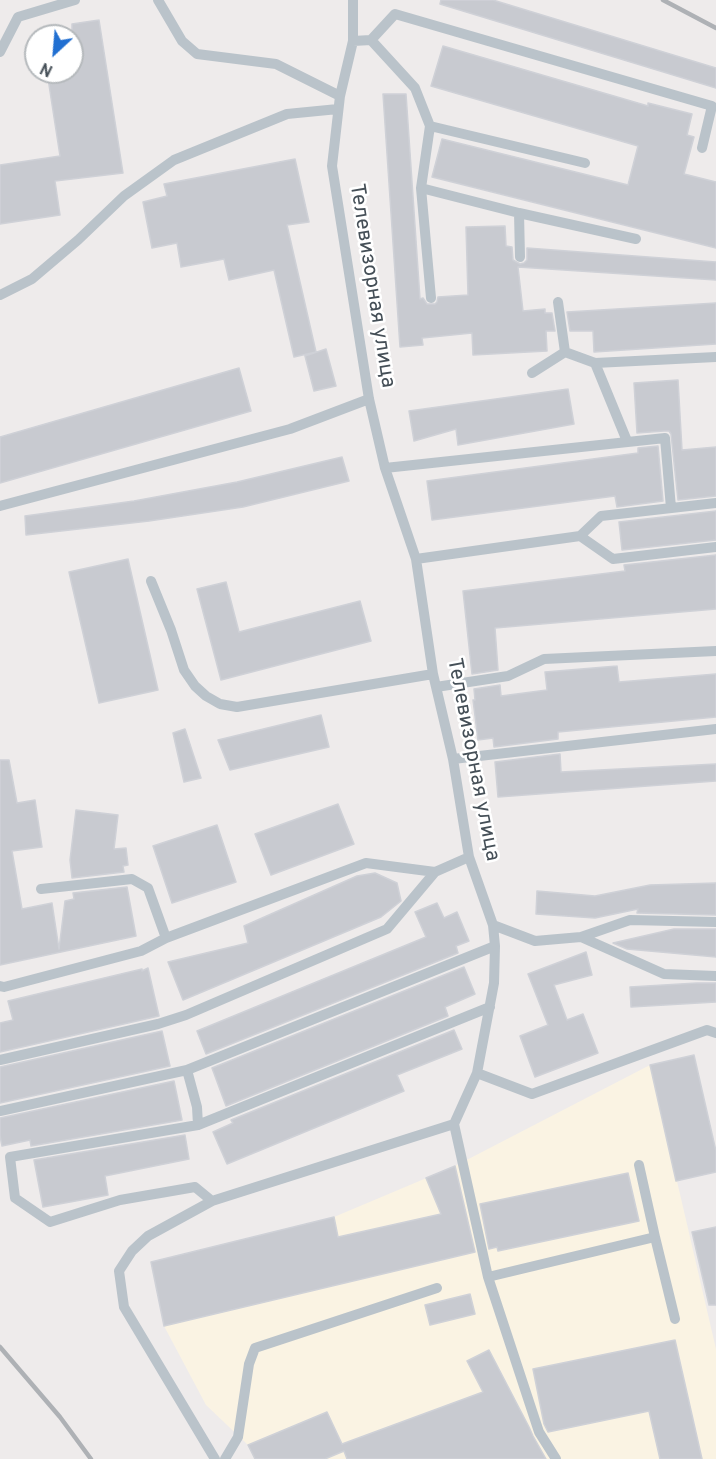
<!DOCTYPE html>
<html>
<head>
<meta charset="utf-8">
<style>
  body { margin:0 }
  #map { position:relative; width:716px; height:1459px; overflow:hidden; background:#eeebeb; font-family:Overpass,sans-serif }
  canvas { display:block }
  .north { position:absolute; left:24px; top:24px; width:60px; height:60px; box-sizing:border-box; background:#fff; border:2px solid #b5b9bc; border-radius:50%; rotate:206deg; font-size:16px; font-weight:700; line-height:24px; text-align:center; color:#454f57 }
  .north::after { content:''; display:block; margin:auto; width:21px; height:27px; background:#216fd1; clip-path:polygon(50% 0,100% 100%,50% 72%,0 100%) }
</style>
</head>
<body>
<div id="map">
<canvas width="716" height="1459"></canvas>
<div class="north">N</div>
</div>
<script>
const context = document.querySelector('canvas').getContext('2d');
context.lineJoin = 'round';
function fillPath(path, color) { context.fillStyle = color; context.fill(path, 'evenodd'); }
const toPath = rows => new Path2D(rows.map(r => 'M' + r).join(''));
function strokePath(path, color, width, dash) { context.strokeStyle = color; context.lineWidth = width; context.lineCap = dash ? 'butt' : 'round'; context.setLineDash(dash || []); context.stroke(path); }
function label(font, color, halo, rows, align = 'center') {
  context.font = font + ' Overpass,sans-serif'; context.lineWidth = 5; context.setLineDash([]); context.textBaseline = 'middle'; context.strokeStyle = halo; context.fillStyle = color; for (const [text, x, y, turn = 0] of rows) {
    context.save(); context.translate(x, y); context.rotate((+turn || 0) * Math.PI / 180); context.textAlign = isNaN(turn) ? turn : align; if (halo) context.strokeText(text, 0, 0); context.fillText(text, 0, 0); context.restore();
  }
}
fillPath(toPath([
  [650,1065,716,1349,716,1459,255,1459,248,1445,206,1405,164,1326,151,1262,334,1217,455,1166]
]), '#faf3e3');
const building = toPath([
  [441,0,493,0,716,68,716,88,440,4,441,0],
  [99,20,123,173,55,181,60,215,0,224,0,165,60,156,47,72,72,72,72,24,99,20],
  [443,46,648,106,648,103,692,114,687,135,694,137,684,174,716,182,716,248,432,177,442,139,628,185,638,146,431,86,443,46],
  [383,94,406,94,420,299,423,298,427,304,435,304,437,302,438,297,468,295,466,227,505,226,506,246,512,247,513,260,520,264,524,263,527,260,527,248,716,262,716,280,518,267,523,311,545,309,545,313,552,313,555,331,546,331,547,351,473,355,472,333,422,338,423,345,400,347,383,94],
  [295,159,309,222,287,225,316,352,294,357,274,270,229,280,224,259,181,267,177,243,152,248,143,202,167,196,164,184,295,159],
  [716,303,716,344,594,352,593,331,570,331,567,312,716,303],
  [326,349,336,386,314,391,305,356,326,349],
  [239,368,251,411,0,483,0,437,239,368],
  [678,380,682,450,716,447,716,496,678,500,671,434,669,431,664,431,637,433,634,383,678,380],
  [568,389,574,424,458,445,456,429,414,441,409,411,568,389],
  [658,446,663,501,617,507,615,496,432,520,427,481,638,453,638,448,658,446],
  [342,457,349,481,243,507,149,521,26,535,25,516,134,501,237,482,342,457],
  [716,511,716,540,622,550,619,522,716,511],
  [716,555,716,609,495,628,498,670,472,674,463,591,625,571,624,565,716,555],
  [128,559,158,690,99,703,69,572,128,559],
  [226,582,239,632,360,601,371,641,221,680,197,589,226,582],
  [617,666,619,682,716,674,716,717,558,732,558,739,494,747,493,738,478,740,473,700,475,700,474,689,500,685,501,696,547,690,545,672,617,666],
  [321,715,329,747,230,770,218,740,321,715],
  [185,729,201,778,184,782,173,733,185,729],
  [560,754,561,772,716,764,716,781,498,797,495,762,560,754],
  [0,760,9,760,17,803,35,800,42,847,12,851,22,909,52,903,59,949,65,901,74,899,73,893,127,887,136,936,0,965,0,760],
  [338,804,354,844,271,875,255,834,338,804],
  [76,810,118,815,114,849,126,848,128,865,123,866,124,872,72,878,70,860,76,810],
  [217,825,236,882,172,903,153,846,217,825],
  [375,873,397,883,401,901,381,917,183,1000,168,962,248,943,244,926,357,876,375,873],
  [716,883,716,915,637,913,638,909,595,918,536,914,537,891,595,896,650,885,716,883],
  [437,903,444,918,457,912,469,941,456,946,458,953,206,1054,197,1031,426,937,415,912,437,903],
  [674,929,716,929,716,957,627,949,613,943,674,929],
  [586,952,592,975,554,985,567,1020,583,1014,598,1053,535,1077,520,1036,548,1025,528,974,586,952],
  [464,967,475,994,445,1007,448,1016,226,1106,212,1068,464,967],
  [148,968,159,1016,0,1052,0,1023,13,1020,8,1001,142,969,142,971,148,968],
  [697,983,716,983,716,1002,631,1007,630,987,697,983],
  [454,1030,462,1049,397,1075,404,1091,227,1164,213,1132,233,1123,231,1120,454,1030],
  [162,1031,170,1066,0,1103,0,1067,162,1031],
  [694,1055,716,1151,716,1172,676,1181,650,1065,694,1055],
  [174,1081,182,1120,31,1146,30,1140,2,1146,0,1136,0,1118,174,1081],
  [185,1135,189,1159,105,1176,108,1195,43,1207,34,1160,185,1135],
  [455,1166,475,1252,164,1326,151,1262,334,1217,338,1237,441,1214,426,1178,455,1166],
  [628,1173,639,1221,498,1251,497,1247,489,1249,480,1204,628,1173],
  [716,1227,716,1305,709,1305,692,1232,716,1227],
  [470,1294,475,1314,430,1325,425,1305,470,1294],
  [675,1340,702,1459,660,1459,649,1411,548,1432,544,1424,533,1369,675,1340],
  [489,1350,529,1427,533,1436,546,1459,347,1459,344,1451,325,1459,255,1459,248,1445,327,1412,342,1444,483,1392,467,1361,489,1350]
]);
fillPath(building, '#c8cad0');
strokePath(building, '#cfd1d7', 1.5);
strokePath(toPath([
  [158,0,182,41,197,54,276,64,340,96],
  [371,40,415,88,430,126,585,163],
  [353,41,371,40,395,14,712,106,702,148],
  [0,52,18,17,75,0],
  [430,126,421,188,519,213,636,239],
  [421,188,431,298],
  [519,213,520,257],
  [0,295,32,279,78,240,124,196,174,160,287,114,338,109],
  [558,302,565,352],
  [532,373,565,352,595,363],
  [627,441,595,363,716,357],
  [385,468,665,438,671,508],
  [0,506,290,429,369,399],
  [580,536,601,516,716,503],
  [416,559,580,536,613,559,716,547],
  [151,581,171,630,184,670,195,686,206,696,220,704,237,707,433,674],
  [436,687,508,676,544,659,716,651],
  [453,759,716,729],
  [41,889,132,879,148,888,166,938],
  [493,925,535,941,581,937,630,920,716,922],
  [581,937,664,974,716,976],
  [0,986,4,987,141,951,166,938,366,863,435,872],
  [0,1060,158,1024,186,1015,387,929,435,872,469,857],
  [187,1070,197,1107,198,1125],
  [477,1073,532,1094,707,1030,716,1033],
  [0,1111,187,1070,495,946],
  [454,1124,488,1277,539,1432,556,1459],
  [10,1157,198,1125,490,1007],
  [10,1157,15,1198,50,1222,120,1200,195,1187,212,1201],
  [639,1165,655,1237],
  [488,1277,655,1237,675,1319],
  [215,1459,124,1307,119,1271,132,1251,148,1236,212,1201,454,1124,477,1073,494,983,495,946,493,925,469,857,453,759,433,674,416,559,385,468,369,399,332,166,340,96,353,41,353,0],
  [225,1459,238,1437,249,1364,255,1348,437,1288]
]), '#bac3ca', 10);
strokePath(toPath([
  [663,0,716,28],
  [0,1347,60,1417,91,1459]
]), '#aeb1b5', 4.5);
label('21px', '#454f57', '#fff', [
  ["Телевизорная улица",371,286,81],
  ["Телевизорная улица",472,760,79]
]);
</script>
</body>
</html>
